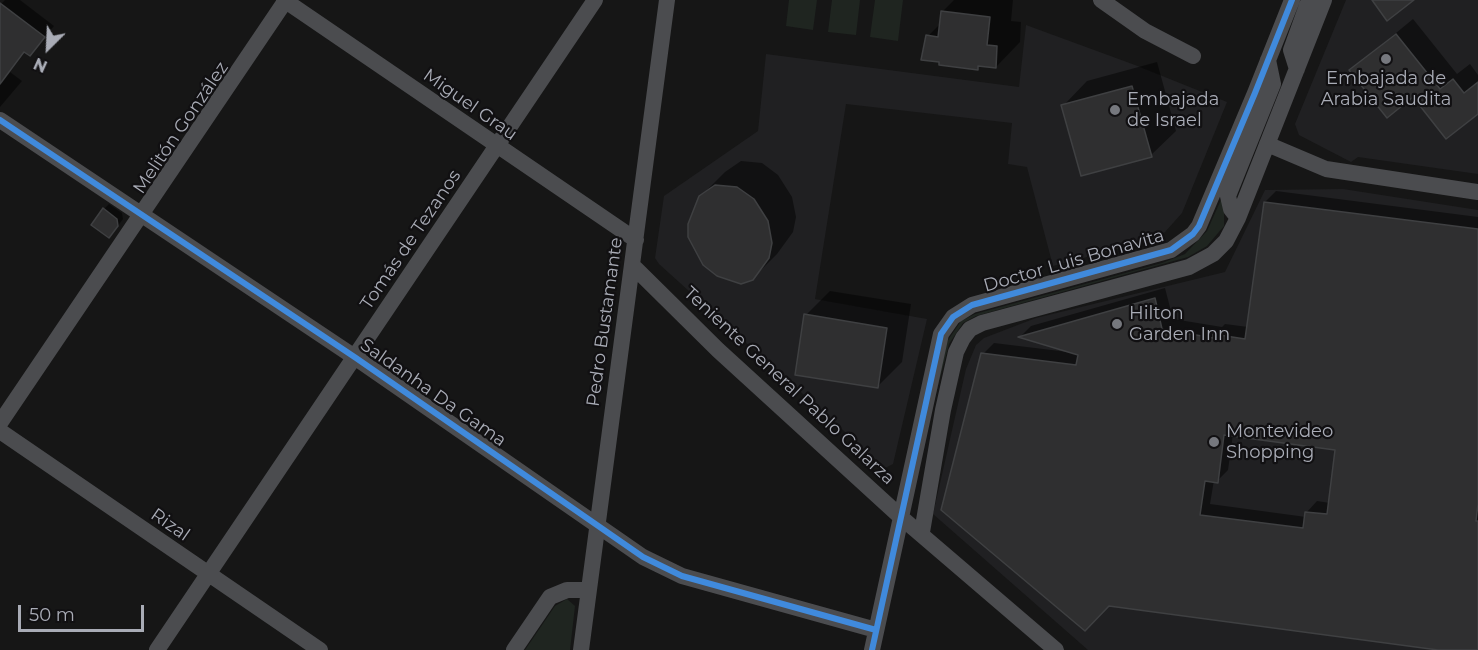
<!DOCTYPE html>
<html>
<head>
<meta charset="utf-8">
<style>
  body { margin:0 }
  #map { position:relative; width:1478px; height:650px; overflow:hidden; background:#161616; font-family:Montserrat,sans-serif }
  canvas { display:block }
  .north { position:absolute; left:18px; top:18px; width:60px; height:60px; -webkit-text-stroke:4px #111012; paint-order:stroke; rotate:204deg; font-size:16px; font-weight:700; line-height:24px; text-align:center; color:#a9acb6 }
  .north::after { content:''; display:block; margin:auto; width:21px; height:27px; background:#a9acb6; clip-path:polygon(50% 0,100% 100%,50% 72%,0 100%) }
  .scale { position:absolute; left:18px; top:605px; width:126px; height:27px; box-sizing:border-box; border:3px solid #a9acb6; border-top:0; padding-left:8px; font-size:18px; line-height:21px; white-space:nowrap; color:#a9acb6; -webkit-text-stroke:4px #111012; paint-order:stroke }
</style>
</head>
<body>
<div id="map">
<canvas width="1478" height="650"></canvas>
<div class="north">N</div>
<div class="scale">50 m</div>
</div>
<script>
const context = document.querySelector('canvas').getContext('2d');
context.lineJoin = 'round';
function fillPath(path, color) { context.fillStyle = color; context.fill(path, 'evenodd'); }
const toPath = rows => new Path2D(rows.map(r => 'M' + r).join(''));
function strokePath(path, color, width, dash) { context.strokeStyle = color; context.lineWidth = width; context.lineCap = dash ? 'butt' : 'round'; context.setLineDash(dash || []); context.stroke(path); }
function label(font, color, halo, rows, align = 'center') {
  context.font = font + ' Montserrat,sans-serif'; context.lineWidth = 4.5; context.setLineDash([]); context.textBaseline = 'middle'; context.strokeStyle = halo; context.fillStyle = color; for (const [text, x, y, turn = 0] of rows) {
    context.save(); context.translate(x, y); context.rotate((+turn || 0) * Math.PI / 180); context.textAlign = isNaN(turn) ? turn : align; if (halo) context.strokeText(text, 0, 0); context.fillText(text, 0, 0); context.restore();
  }
}
fillPath(toPath([
  [1346,0,1478,0,1478,174,1358,157,1351,162,1299,135,1295,124],
  [1026,25,1135,65,1227,102,1182,213,1165,232,1154,239,1053,266,1027,167,1008,164,1012,123,846,104,815,299,927,319,893,464,885,468,659,264,655,258,664,196,758,131,766,54,1019,87],
  [1343,189,1478,210,1478,650,1088,650,933,514,966,369,976,345,984,338,1036,318,1225,272,1265,190]
]), '#202022');
fillPath(toPath([
  [789,0,817,0,813,30,786,26],
  [832,0,860,0,856,35,828,32],
  [875,0,903,0,898,41,870,37],
  [1224,193,1224,226,1207,246,1188,257,976,316,963,323,949,344,934,401,946,343,961,321,975,314,1162,263,1185,254,1207,231],
  [567,599,575,606,570,650,525,650,555,606]
]), '#1f2520');
fillPath(toPath([
  [5,0,20,0,54,26,30,54,26,51,10,72,22,81,0,107,0,5],
  [954,0,1013,0,1011,21,1021,22,1020,42,996,67,980,65,977,68,928,36,941,23,942,12],
  [1413,19,1457,74,1470,64,1478,75,1478,112,1414,95,1351,70],
  [1157,62,1176,131,1151,155,1063,106,1087,81],
  [741,161,762,163,778,175,792,197,796,217,793,232,777,254,752,279,689,224,700,197,725,172],
  [1276,191,1478,217,1478,650,1450,650,1109,604,983,354,994,343,1068,352,1021,336,1031,326,1165,288,1173,319,1222,327,1225,324,1248,327,1265,202],
  [1233,434,1336,449,1330,503,1317,501,1307,512,1306,517,1210,504,1214,480,1217,481,1228,470],
  [109,204,122,213,123,219,114,231,104,209],
  [830,291,911,304,902,362,877,387,806,315]
]), '#0007');
const building = toPath([
  [1372,0,1414,0,1387,21,1372,0],
  [0,3,45,37,30,56,24,52,0,84,0,3],
  [941,11,990,17,987,45,997,46,996,68,978,66,978,70,939,65,939,62,921,60,926,35,938,37,941,11],
  [1396,34,1440,89,1453,79,1464,93,1478,82,1478,114,1446,139,1413,97,1387,118,1349,70,1396,34],
  [1132,86,1152,157,1081,176,1061,105,1132,86],
  [715,185,737,187,754,199,768,221,772,243,769,258,753,280,741,284,717,276,703,265,688,237,688,224,699,196,715,185],
  [1264,202,1478,229,1478,504,1476,521,1478,521,1478,650,1438,650,1109,606,1085,631,941,510,981,353,1076,365,1078,355,1018,337,1155,298,1162,329,1213,338,1213,334,1245,339,1264,202],
  [1224,435,1335,450,1327,514,1305,512,1303,528,1200,515,1205,481,1218,483,1224,435],
  [103,208,117,219,118,226,109,238,91,225,103,208],
  [804,314,887,328,878,388,795,375,804,314]
]);
fillPath(building, '#2f2f30');
strokePath(building, '#3f4042', 1.5);
strokePath(toPath([
  [284,0,636,240],
  [1101,0,1145,31,1193,56],
  [1297,69,1291,50,1309,0],
  [0,120,356,358,643,557,682,576,876,630],
  [1267,144,1326,169,1478,192],
  [1238,218,1231,209,1228,196,1273,84,1268,60],
  [633,266,718,350,903,519,1056,650],
  [0,423,286,0],
  [0,431,320,650],
  [922,532,943,410,956,352,963,338,970,329,982,323,1189,267,1213,254,1226,241,1238,218,1324,0],
  [157,650,595,0],
  [514,650,550,597,567,590,589,590],
  [581,650,667,0],
  [872,650,941,334,953,317,972,305,1171,250,1193,234,1199,226,1255,93,1292,0]
]), '#4b4c4f', 16);
strokePath(toPath([
  [0,120,356,358,643,557,682,576,876,630],
  [872,650,941,334,953,317,972,305,1171,250,1193,234,1199,226,1255,93,1292,0]
]), '#408adc', 6);
for (const [x, y, r, color] of [
  [1386,59,6,"#76787e"],
  [1115,110,6,"#76787e"],
  [1117,324,6,"#76787e"],
  [1214,442,6,"#76787e"]
]) { const dot = new Path2D(); dot.arc(x, y, r, 0, 2 * Math.PI); context.fillStyle = color; context.fill(dot); strokePath(dot, '#111012', 2); }
label('18px', '#a9acb6', '#111012', [
  ["Embajada de",1386,79,"center"],
  ["Arabia Saudita",1386,100,"center"],
  ["Embajada",1127,100],
  ["de Israel",1127,121],
  ["Hilton",1129,314],
  ["Garden Inn",1129,335],
  ["Montevideo",1226,432],
  ["Shopping",1226,453]
], 'left');
label('18px', '#a9acb6', '#111012', [
  ["Miguel Grau",470,105,35],
  ["Melitón González",181,128,-56],
  ["Tomás de Tezanos",411,240,-56],
  ["Doctor Luis Bonavita",1074,261,-16],
  ["Pedro Bustamante",605,322,-82],
  ["Teniente General Pablo Galarza",789,386,43],
  ["Saldanha Da Gama",433,393,35],
  ["Rizal",170,525,35]
]);
</script>
</body>
</html>
